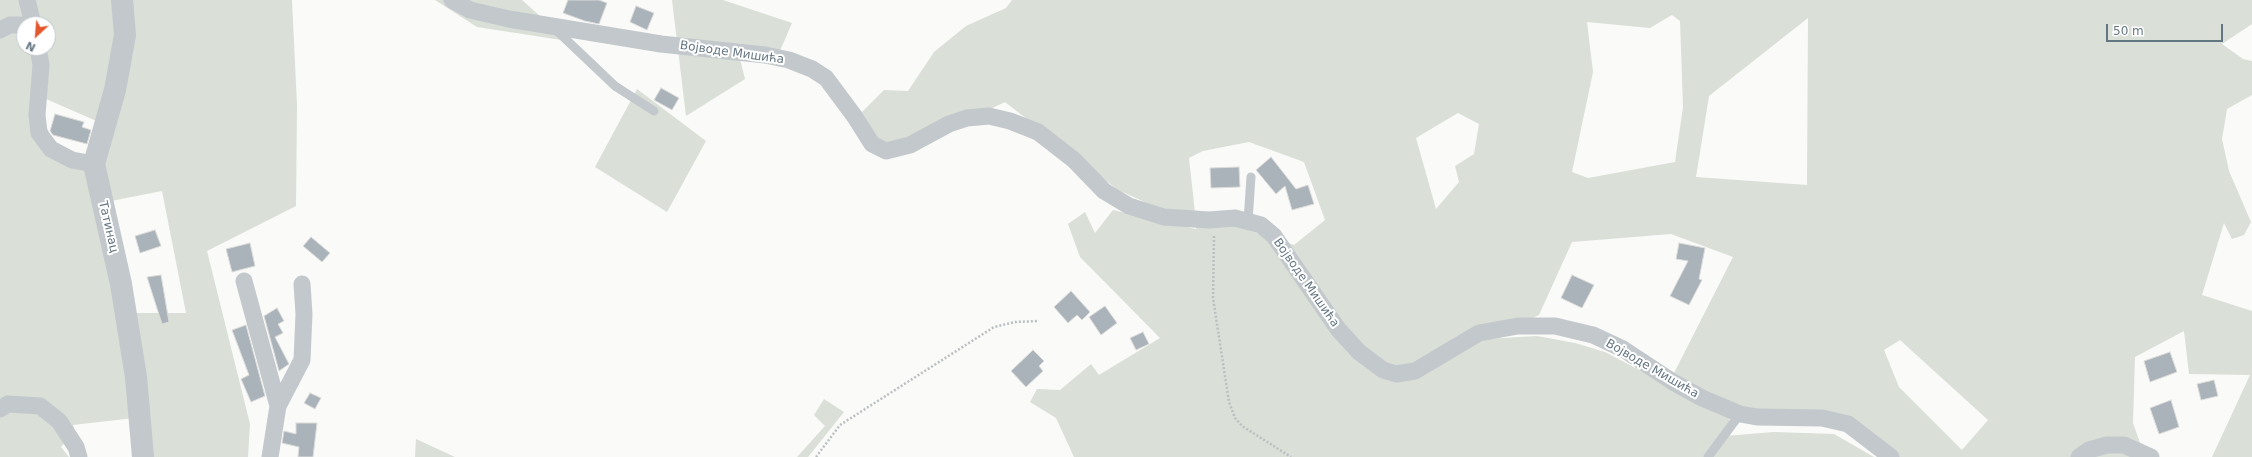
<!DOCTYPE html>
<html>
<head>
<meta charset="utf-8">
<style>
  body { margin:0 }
  #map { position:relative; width:2252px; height:457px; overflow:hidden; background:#fafaf8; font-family:"DejaVu Sans",sans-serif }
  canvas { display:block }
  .north { position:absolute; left:16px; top:16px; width:40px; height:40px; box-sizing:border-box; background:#fff; border:1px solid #c1c8cd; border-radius:50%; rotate:206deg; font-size:11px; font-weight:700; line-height:16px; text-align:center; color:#657683 }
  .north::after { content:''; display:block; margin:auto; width:14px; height:18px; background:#e4572e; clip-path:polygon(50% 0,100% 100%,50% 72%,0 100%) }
  .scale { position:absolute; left:2106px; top:24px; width:117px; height:18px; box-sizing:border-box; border:2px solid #657683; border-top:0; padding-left:5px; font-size:12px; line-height:14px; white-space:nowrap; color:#657683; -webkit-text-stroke:3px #fff; paint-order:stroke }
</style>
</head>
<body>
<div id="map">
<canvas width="2252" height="457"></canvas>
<div class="north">N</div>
<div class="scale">50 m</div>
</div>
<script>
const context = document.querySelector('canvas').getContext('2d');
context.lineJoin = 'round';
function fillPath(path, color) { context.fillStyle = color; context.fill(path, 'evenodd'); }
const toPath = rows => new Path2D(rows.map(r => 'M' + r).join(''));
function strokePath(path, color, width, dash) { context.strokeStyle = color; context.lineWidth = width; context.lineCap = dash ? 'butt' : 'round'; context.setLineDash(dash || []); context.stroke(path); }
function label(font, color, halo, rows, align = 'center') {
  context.font = font + ' "DejaVu Sans",sans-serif'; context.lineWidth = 4; context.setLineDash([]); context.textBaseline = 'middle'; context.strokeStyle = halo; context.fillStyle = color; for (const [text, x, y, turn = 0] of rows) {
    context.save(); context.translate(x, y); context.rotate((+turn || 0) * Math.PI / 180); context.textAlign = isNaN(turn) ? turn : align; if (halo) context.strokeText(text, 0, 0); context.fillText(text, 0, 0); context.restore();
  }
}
fillPath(toPath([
  [0,0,292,0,297,105,296,206,207,251,250,424,248,457,137,457,134,418,73,425,75,432,61,447,69,457,0,457],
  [24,24,48,24,48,48,24,48],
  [46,99,101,123,87,158,54,145,43,118],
  [162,191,186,313,133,313,111,201],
  [435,0,522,0,568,41,477,27],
  [672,0,723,0,792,23,779,53,740,59,745,79,686,116],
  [1012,0,2252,0,2252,24,2222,44,2243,59,2252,61,2252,95,2227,109,2222,139,2229,171,2251,222,2244,235,2232,239,2224,223,2202,295,2252,311,2252,457,2212,457,2250,375,2189,374,2184,331,2135,357,2133,423,2145,457,1878,457,1828,411,1730,418,1725,436,1774,432,1834,434,1874,457,1074,457,1056,418,1030,402,1037,389,1060,390,1091,364,1099,375,1160,338,1080,257,1068,224,1085,212,1095,233,1113,210,1196,229,1195,213,1158,208,1118,190,1005,102,889,157,862,112,884,90,908,91,934,52,966,26,1006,8],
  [1672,15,1680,21,1683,107,1675,162,1588,178,1572,172,1593,72,1587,22,1650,28],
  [1808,18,1807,185,1696,177,1709,96],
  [1458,113,1479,124,1474,154,1455,166,1459,182,1436,209,1416,138],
  [1249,142,1304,162,1325,220,1294,245,1195,213,1189,158,1203,151],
  [1671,234,1733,257,1674,373,1727,416,1605,352,1575,343,1537,336,1485,339,1539,315,1572,242],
  [1900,340,1988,420,1962,450,1899,387,1884,350],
  [637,89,706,141,667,212,595,167],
  [824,399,844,412,808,457,797,457,825,426,814,415],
  [416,439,455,457,415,457]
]), '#dadfd7');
const building = toPath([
  [568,0,599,0,607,3,599,24,585,21,563,13,568,0],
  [636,6,654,13,647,30,630,22,636,6],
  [661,88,679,98,672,110,654,100,661,88],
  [55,114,84,122,82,127,91,130,87,144,53,135,50,131,55,114],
  [1271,157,1296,189,1308,185,1314,204,1292,210,1285,186,1276,194,1256,170,1271,157],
  [1239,167,1240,187,1211,188,1210,168,1239,167],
  [155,230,161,246,140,253,135,236,155,230],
  [311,237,330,253,322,262,303,246,311,237],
  [250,243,255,266,232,272,226,249,250,243],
  [1679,243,1705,248,1699,279,1702,280,1689,305,1670,296,1688,261,1676,259,1679,243],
  [161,275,169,322,162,324,147,277,161,275],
  [1572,275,1594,285,1582,308,1561,298,1572,275],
  [1071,291,1090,312,1082,320,1077,315,1068,323,1054,307,1071,291],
  [1105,306,1117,323,1101,335,1089,317,1105,306],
  [277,308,284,321,278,324,283,333,275,337,289,364,279,371,264,316,277,308],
  [246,325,265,396,251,402,241,379,249,375,232,330,246,325],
  [1143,332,1149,344,1136,350,1130,338,1143,332],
  [1033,350,1044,361,1039,366,1043,371,1026,387,1011,371,1033,350],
  [2170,352,2177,372,2150,382,2144,361,2170,352],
  [2214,380,2218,396,2201,400,2197,384,2214,380],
  [310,393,321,398,315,409,304,403,310,393],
  [2171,400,2179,427,2159,434,2150,408,2171,400],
  [296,423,317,423,313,457,298,457,299,447,282,443,284,431,296,434,296,423]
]);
fillPath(building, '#aab3b9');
strokePath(building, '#dcdcda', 1);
strokePath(toPath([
  [1214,236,1213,298,1229,402,1235,418,1242,426,1291,457],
  [816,457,840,425,994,327,1015,322,1039,321]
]), '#bbbfc2', 2.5, [2, 2]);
strokePath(toPath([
  [555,29,615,86,654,111],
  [1248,221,1251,177],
  [1708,457,1740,414]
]), '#c3c8cc', 9);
strokePath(toPath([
  [27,0,33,24],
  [452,0,470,10,509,19,661,44,765,55,789,60,812,69,826,78,855,117,872,144,886,151,910,145,949,124,967,118,989,116,1010,121,1038,132,1074,160,1104,191,1129,206,1164,217,1209,220,1235,218,1261,225,1274,236,1338,329,1359,352,1383,370,1396,374,1415,371,1479,333,1518,326,1555,326,1593,335,1623,349,1673,382,1702,398,1740,414,1757,417,1822,418,1848,424,1891,457],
  [0,30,10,25,24,25],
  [38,48,41,65,37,115,39,133,51,149,72,160,94,164],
  [244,281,278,406,270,457],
  [278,406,302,360,304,314,302,284],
  [0,409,8,404,40,406,59,421,76,447,79,457],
  [2079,457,2089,450,2107,445,2124,445,2151,457]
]), '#c3c8cc', 17);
strokePath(toPath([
  [122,0,125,35,115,90,94,164,121,284,136,377,143,457]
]), '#c3c8cc', 22);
label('12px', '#657683', '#fff', [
  ["Војводе Мишића",732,53,8],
  ["Татинац",108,227,77],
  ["Војводе Мишића",1306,283,55],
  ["Војводе Мишића",1652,369,30]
]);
</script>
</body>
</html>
